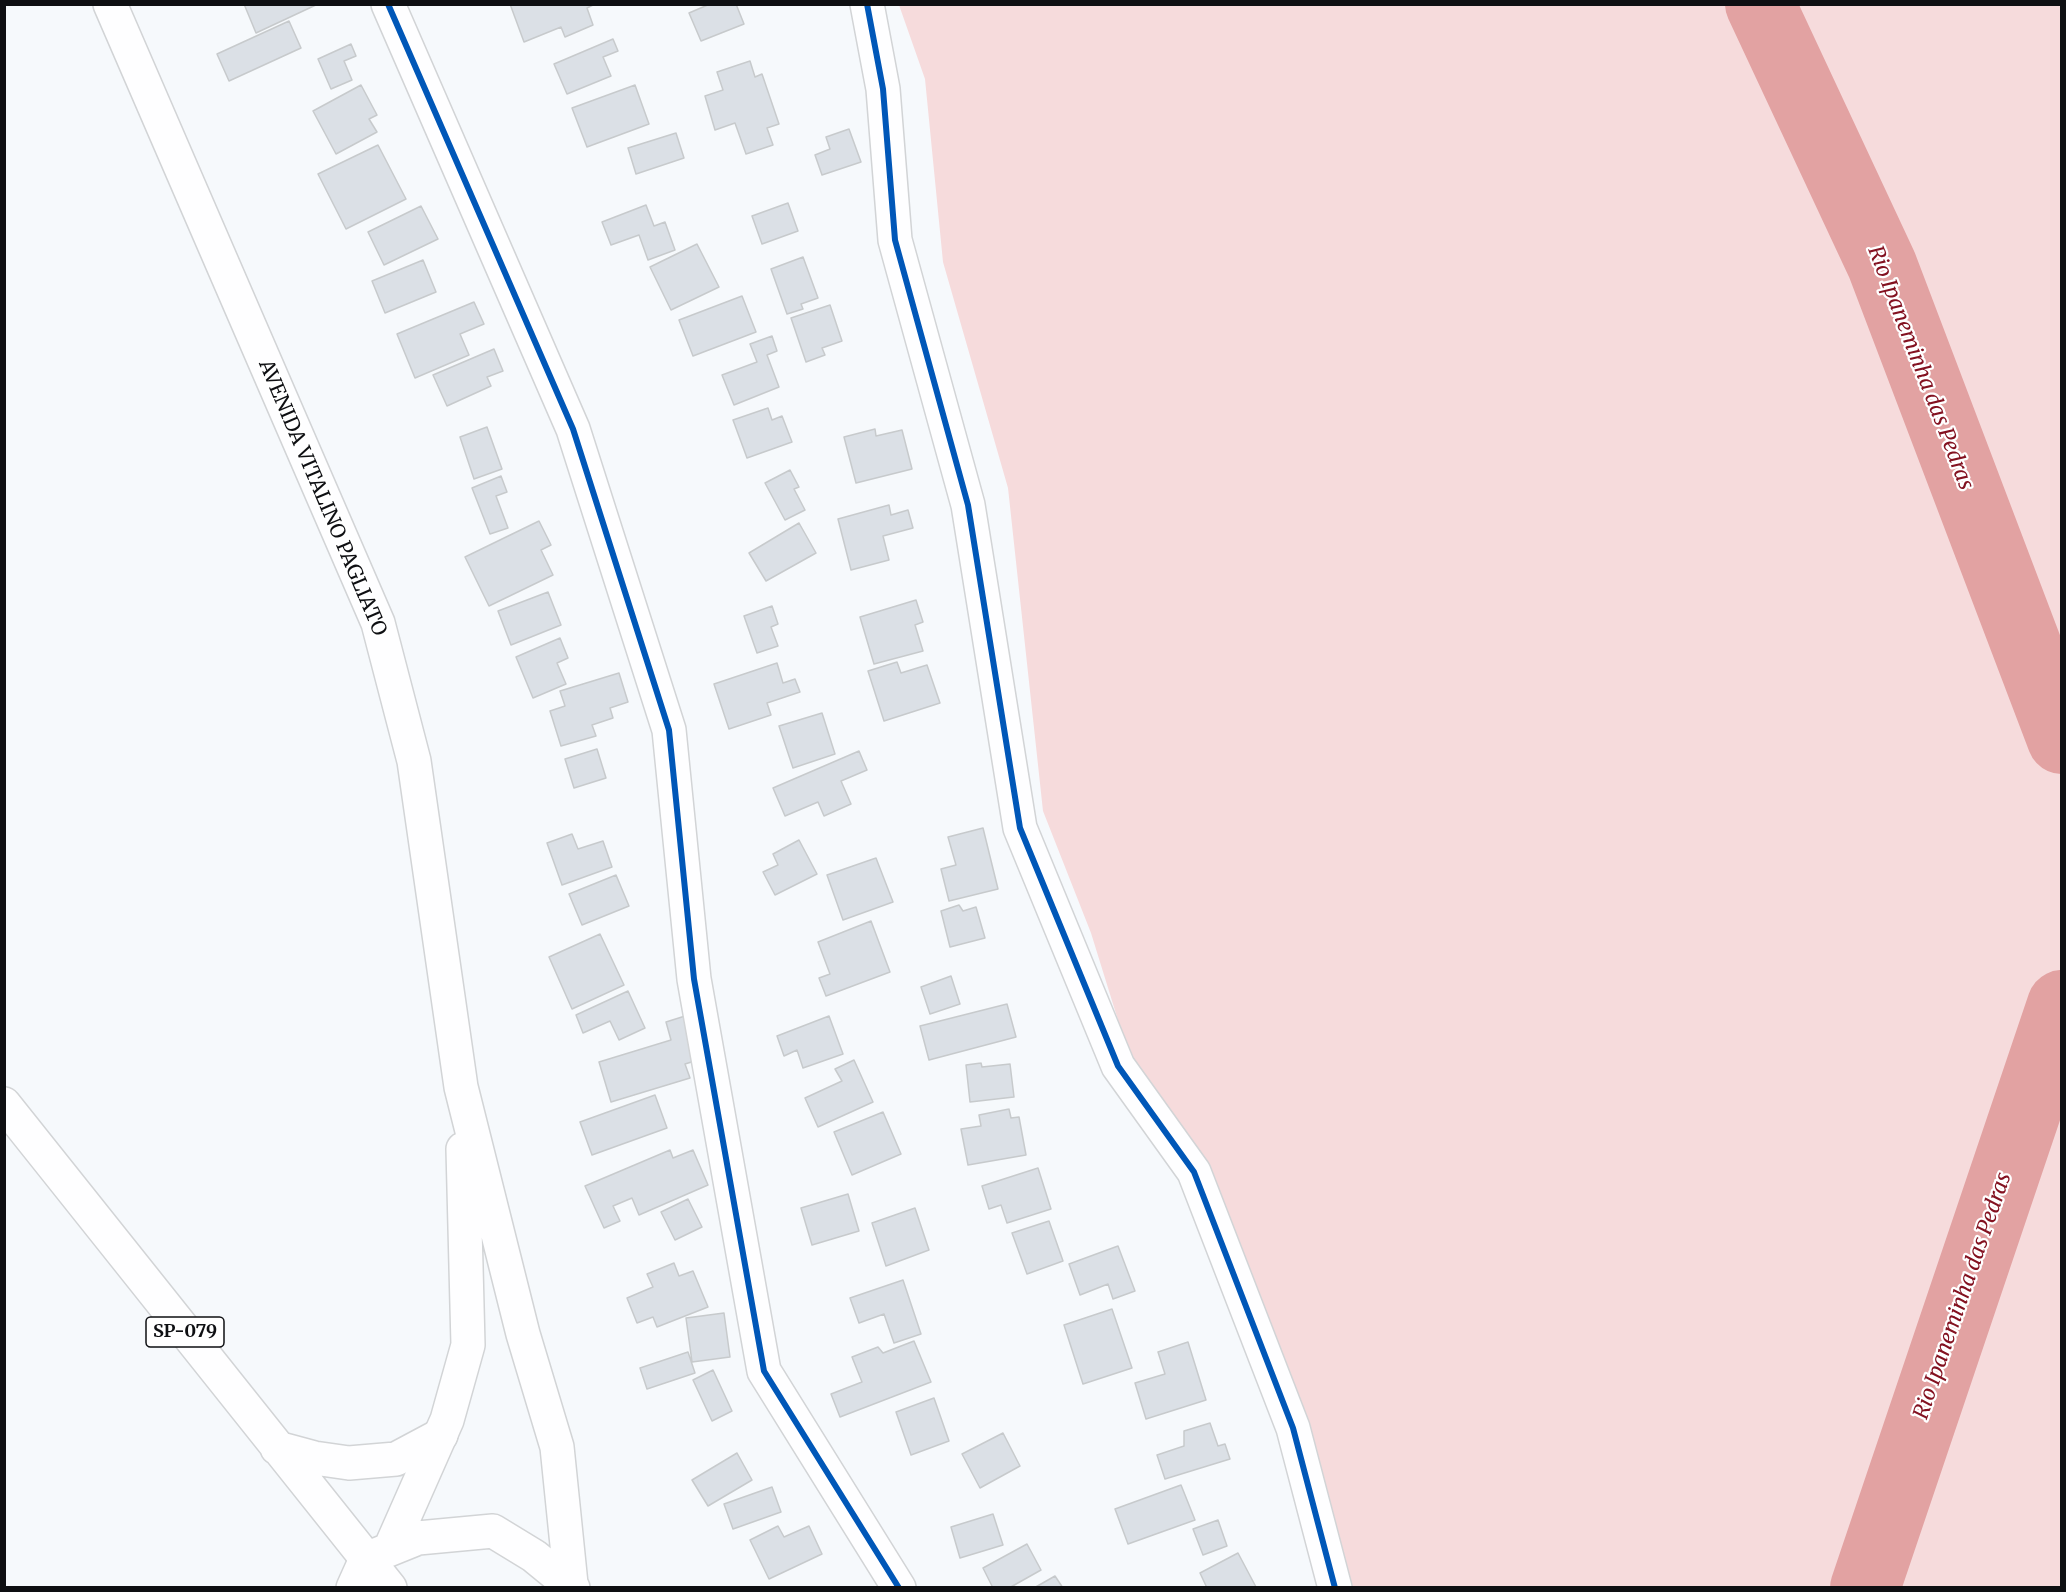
<!DOCTYPE html>
<html>
<head>
<meta charset="utf-8">
<style>
  body { margin:0 }
  #map { position:relative; width:2066px; height:1592px; overflow:hidden; background:#f6f9fc; font-family:Merriweather,serif }
  canvas { display:block }
  .frame { position:absolute; inset:0; border:6px solid #0e0f12; pointer-events:none }
</style>
</head>
<body>
<div id="map">
<canvas width="2066" height="1592"></canvas>
<div class="frame"></div>
</div>
<script>
const context = document.querySelector('canvas').getContext('2d');
context.lineJoin = 'round';
function fillPath(path, color) { context.fillStyle = color; context.fill(path, 'evenodd'); }
const toPath = rows => new Path2D(rows.map(r => 'M' + r).join(''));
function strokePath(path, color, width, dash) { context.strokeStyle = color; context.lineWidth = width; context.lineCap = dash ? 'butt' : 'round'; context.setLineDash(dash || []); context.stroke(path); }
function label(font, color, halo, rows, align = 'center') {
  context.font = font + ' Merriweather,serif'; context.lineWidth = 4.5; context.setLineDash([]); context.textBaseline = 'middle'; context.strokeStyle = halo; context.fillStyle = color; for (const [text, x, y, turn = 0] of rows) {
    context.save(); context.translate(x, y); context.rotate((+turn || 0) * Math.PI / 180); context.textAlign = isNaN(turn) ? turn : align; if (halo) context.strokeText(text, 0, 0); context.fillText(text, 0, 0); context.restore();
  }
}
fillPath(toPath([
  [899,5,2061,5,2061,1587,1335,1587,1293,1428,1131,1062,1091,933,1043,811,1008,488,943,262,925,79]
]), '#f6dbdc');
strokePath(toPath([
  [1760,4,1882,265,2062,739],
  [1865,1588,2062,1005]
]), '#e2a2a2', 70);
const building = toPath([
  [244,4,318,4,256,33,244,4],
  [510,4,595,4,587,8,593,25,565,37,561,27,524,42,510,4],
  [710,4,736,4,744,24,701,41,689,13,710,4],
  [289,21,301,48,229,81,217,54,289,21],
  [613,39,618,51,603,57,611,76,567,94,554,64,613,39],
  [351,44,356,56,344,61,352,80,331,89,318,59,351,44],
  [750,61,755,77,762,74,779,124,767,128,773,145,746,154,735,123,715,130,705,96,723,90,717,72,750,61],
  [361,85,377,115,369,119,377,132,336,154,313,111,361,85],
  [635,85,649,124,587,147,572,108,635,85],
  [849,129,861,162,822,175,815,155,830,149,826,137,849,129],
  [676,133,684,158,636,174,628,148,676,133],
  [378,145,406,199,346,229,318,174,378,145],
  [788,203,798,231,762,244,752,216,788,203],
  [646,205,654,226,665,222,675,250,648,260,639,235,611,245,602,222,646,205],
  [421,206,438,239,384,265,368,232,421,206],
  [697,244,719,287,671,310,650,267,697,244],
  [803,257,818,298,801,304,803,309,787,314,771,269,803,257],
  [423,260,436,292,385,313,372,281,423,260],
  [742,296,756,332,693,356,679,320,742,296],
  [474,302,484,324,460,334,469,355,415,378,397,334,474,302],
  [830,305,842,341,822,348,825,355,806,362,791,318,830,305],
  [772,336,777,351,767,355,779,387,734,405,722,375,757,362,750,344,772,336],
  [494,349,503,371,487,377,491,386,447,406,433,375,494,349],
  [768,408,772,420,782,416,792,442,747,458,733,420,768,408],
  [487,427,502,469,474,479,460,437,487,427],
  [875,429,876,436,902,430,912,469,856,483,844,437,875,429],
  [790,470,799,487,794,489,805,510,785,520,765,483,790,470],
  [501,476,507,492,496,496,508,528,490,534,472,488,501,476],
  [889,505,891,515,908,510,913,528,883,536,889,560,851,570,838,519,889,505],
  [539,521,551,545,541,550,553,575,489,606,465,557,539,521],
  [799,523,816,553,766,581,749,553,799,523],
  [548,592,561,625,511,645,498,611,548,592],
  [916,600,923,622,915,625,923,651,874,664,860,617,916,600],
  [772,606,778,624,771,627,778,646,757,653,744,616,772,606],
  [560,638,568,658,557,663,566,684,533,698,516,657,560,638],
  [897,662,901,673,927,665,940,703,884,721,868,671,897,662],
  [777,663,783,683,795,679,800,692,767,703,771,715,729,729,714,684,777,663],
  [619,673,628,702,610,708,613,718,592,725,596,736,561,746,550,711,565,706,560,691,619,673],
  [822,713,835,754,793,768,779,726,822,713],
  [597,749,606,778,574,788,565,759,597,749],
  [859,751,867,770,841,781,851,804,824,816,818,802,785,816,773,788,859,751],
  [983,828,998,889,949,901,941,869,956,865,948,837,983,828],
  [572,834,578,849,603,841,612,867,562,885,547,843,572,834],
  [799,840,817,874,775,895,763,872,778,865,773,854,799,840],
  [876,858,893,902,843,920,827,875,876,858],
  [616,875,629,906,582,925,569,894,616,875],
  [959,905,963,911,976,907,985,938,950,947,941,911,959,905],
  [871,921,890,972,826,996,819,978,830,974,818,942,871,921],
  [600,934,624,985,572,1009,549,957,600,934],
  [951,976,960,1004,930,1014,921,987,951,976],
  [628,991,645,1028,619,1040,610,1021,583,1033,576,1015,628,991],
  [1007,1004,1016,1037,929,1060,920,1026,1007,1004],
  [685,1016,698,1060,685,1064,690,1078,611,1102,599,1062,671,1040,666,1022,685,1016],
  [829,1016,843,1054,803,1068,797,1050,784,1056,777,1036,829,1016],
  [854,1060,873,1102,818,1127,805,1098,842,1081,835,1069,854,1060],
  [981,1063,982,1067,1010,1064,1014,1097,970,1102,966,1065,981,1063],
  [655,1095,667,1128,592,1155,580,1122,655,1095],
  [1009,1109,1011,1118,1019,1117,1026,1155,968,1165,961,1129,981,1126,979,1115,1009,1109],
  [883,1112,901,1154,852,1175,834,1132,883,1112],
  [670,1150,673,1158,693,1150,708,1185,639,1215,632,1198,613,1206,620,1221,604,1228,585,1186,670,1150],
  [1038,1168,1051,1209,1007,1223,1001,1205,989,1209,982,1186,1038,1168],
  [848,1194,859,1231,812,1245,801,1208,848,1194],
  [688,1199,702,1227,675,1240,661,1212,688,1199],
  [915,1208,929,1250,886,1266,872,1223,915,1208],
  [1049,1221,1063,1261,1027,1274,1012,1233,1049,1221],
  [1118,1246,1135,1291,1113,1299,1108,1284,1080,1295,1069,1264,1118,1246],
  [674,1263,679,1276,693,1271,708,1307,657,1327,653,1317,637,1323,627,1298,653,1287,647,1274,674,1263],
  [903,1280,921,1334,894,1343,884,1314,859,1323,850,1298,903,1280],
  [1112,1309,1132,1368,1083,1384,1064,1325,1112,1309],
  [724,1313,730,1357,692,1362,686,1318,724,1313],
  [914,1341,931,1382,840,1417,831,1394,862,1382,852,1357,878,1347,883,1353,914,1341],
  [1188,1342,1206,1400,1146,1419,1135,1383,1165,1374,1158,1352,1188,1342],
  [688,1352,695,1373,647,1389,640,1368,688,1352],
  [713,1370,732,1411,712,1421,693,1380,713,1370],
  [934,1398,949,1441,911,1455,896,1412,934,1398],
  [1210,1423,1218,1446,1225,1444,1230,1459,1165,1479,1157,1455,1184,1446,1184,1431,1210,1423],
  [1003,1433,1020,1466,980,1488,962,1454,1003,1433],
  [737,1453,752,1480,708,1506,692,1480,737,1453],
  [1181,1485,1195,1520,1128,1544,1115,1509,1181,1485],
  [772,1487,781,1512,733,1529,724,1504,772,1487],
  [993,1514,1003,1545,960,1558,951,1527,993,1514],
  [1218,1520,1227,1546,1203,1555,1193,1529,1218,1520],
  [778,1526,784,1537,809,1526,822,1554,769,1579,750,1540,778,1526],
  [1027,1544,1041,1570,1009,1588,993,1588,983,1568,1027,1544],
  [1238,1553,1256,1587,1207,1588,1200,1573,1238,1553],
  [1055,1576,1063,1588,1034,1588,1055,1576]
]);
fillPath(building, '#dbe0e6');
strokePath(building, '#c7cacc', 1.5);
const minor = toPath([
  [110,4,378,623,414,761,461,1087,523,1334,557,1447,571,1584],
  [388,4,573,429,669,730,694,979,764,1371,899,1588],
  [867,4,883,89,895,240,968,505,1020,828,1118,1066,1194,1172,1293,1428,1335,1588],
  [390,1549,447,1420,468,1345,463,1149],
  [353,1588,366,1559,418,1538,493,1531,534,1556,573,1588]
]);
const major = toPath([
  [4,1104,390,1588],
  [277,1448,314,1458,349,1463,396,1459,441,1435]
]);
strokePath(minor, '#d2d4d6', 36);
strokePath(major, '#d2d4d6', 36);
strokePath(minor, '#fefeff', 33);
strokePath(major, '#fefeff', 33);
strokePath(toPath([
  [388,4,573,429,669,730,694,979,764,1371,899,1588],
  [867,4,883,89,895,240,968,505,1020,828,1118,1066,1194,1172,1293,1428,1335,1588]
]), '#0057b8', 6);
for (const [x, y, w] of [
  [185,1332,78]
]) { const box = new Path2D(); box.roundRect(x - w / 2, y - 15, w, 30, 4.5); context.fillStyle = '#fff'; context.fill(box); strokePath(box, '#0e0f12', 1.5); }
label('bold 18px', '#0e0f12', null, [
  ["SP-079",185,1332]
]);
label('20px', '#0e0f12', '#fff', [
  ["AVENIDA VITALINO PAGLIATO",322,498,67]
]);
label('italic 21px', '#831120', '#fff', [
  ["Rio Ipaneminha das Pedras",1920,368,69],
  ["Rio Ipaneminha das Pedras",1963,1296,-71]
]);
</script>
</body>
</html>
